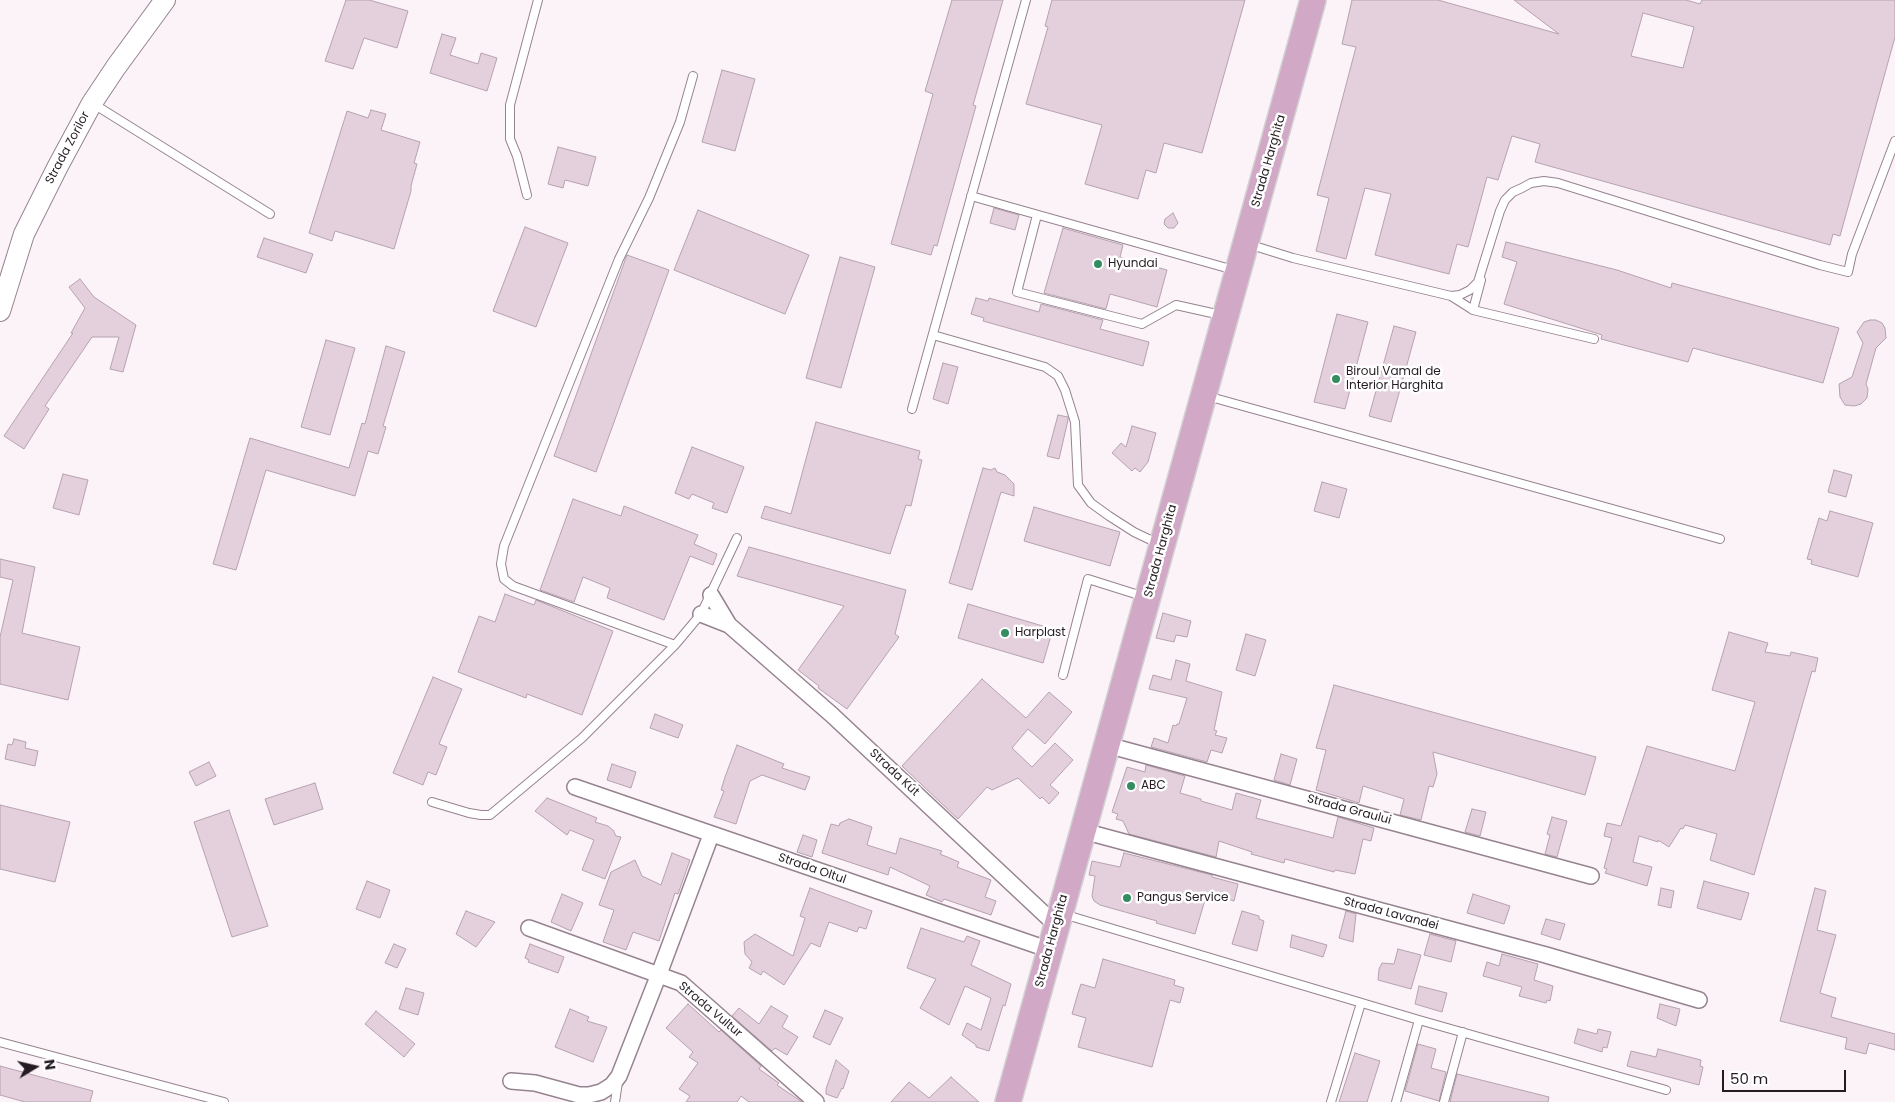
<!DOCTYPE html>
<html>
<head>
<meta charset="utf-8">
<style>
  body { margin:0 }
  #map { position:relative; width:1895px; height:1102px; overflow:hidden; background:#fcf3f9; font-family:Poppins,sans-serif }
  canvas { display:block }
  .north { position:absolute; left:10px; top:1042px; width:50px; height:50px; -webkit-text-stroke:4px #fff; paint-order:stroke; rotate:81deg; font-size:14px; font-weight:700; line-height:20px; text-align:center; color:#241c22 }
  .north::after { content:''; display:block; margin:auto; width:18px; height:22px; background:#241c22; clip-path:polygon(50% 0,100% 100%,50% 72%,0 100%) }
  .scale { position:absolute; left:1722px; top:1070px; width:124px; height:22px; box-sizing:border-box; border:2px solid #241c22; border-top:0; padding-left:6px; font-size:15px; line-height:18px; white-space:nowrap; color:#241c22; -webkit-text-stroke:4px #fff; paint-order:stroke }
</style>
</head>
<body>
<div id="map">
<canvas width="1895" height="1102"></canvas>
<div class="north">N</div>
<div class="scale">50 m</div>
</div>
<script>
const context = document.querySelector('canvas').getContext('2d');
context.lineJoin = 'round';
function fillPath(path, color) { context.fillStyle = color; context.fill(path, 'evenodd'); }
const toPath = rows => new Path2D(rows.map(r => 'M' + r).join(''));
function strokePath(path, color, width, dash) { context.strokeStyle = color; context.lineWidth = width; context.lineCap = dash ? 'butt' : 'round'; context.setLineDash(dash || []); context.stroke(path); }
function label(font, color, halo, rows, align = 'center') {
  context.font = font + ' Poppins,sans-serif'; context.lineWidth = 5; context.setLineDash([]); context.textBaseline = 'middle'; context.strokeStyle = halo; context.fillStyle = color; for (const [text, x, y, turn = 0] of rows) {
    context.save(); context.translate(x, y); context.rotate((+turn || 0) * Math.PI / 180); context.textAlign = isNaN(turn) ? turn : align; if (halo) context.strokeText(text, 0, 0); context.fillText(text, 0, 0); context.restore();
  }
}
const building = toPath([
  [346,0,369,0,408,11,397,48,364,38,353,69,325,61,346,0],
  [952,0,1003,0,973,105,976,106,937,246,934,245,931,255,891,244,933,94,925,91,952,0],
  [1052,0,1245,0,1202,153,1164,143,1156,173,1146,170,1138,199,1085,184,1102,125,1026,104,1048,27,1045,26,1052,0],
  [1352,0,1438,0,1559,34,1514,0,1686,0,1700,4,1702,0,1895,0,1895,37,1840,236,1833,234,1830,245,1535,162,1540,144,1512,136,1498,180,1487,177,1468,247,1457,244,1449,274,1375,255,1391,194,1365,188,1346,259,1316,251,1329,198,1317,195,1356,47,1342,44,1352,0],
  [1643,13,1694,27,1683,68,1631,56,1643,13],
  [442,34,456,38,450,55,478,64,481,53,497,58,487,91,430,73,442,34],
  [722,70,755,79,735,151,702,142,722,70],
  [371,110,386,114,381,130,420,142,414,163,417,164,411,186,411,191,394,249,335,231,332,241,309,233,347,111,368,118,371,110],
  [558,147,596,157,588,186,565,180,563,188,548,184,558,147],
  [994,208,1019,215,1015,230,990,223,994,208],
  [698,210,809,255,785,314,674,270,698,210],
  [1173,213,1178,223,1174,228,1168,228,1164,224,1165,219,1173,213],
  [525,227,568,243,536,327,493,311,525,227],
  [1063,228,1123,245,1120,257,1167,270,1157,307,1110,294,1106,309,1044,293,1063,228],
  [264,238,313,254,306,273,257,257,264,238],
  [1506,242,1617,270,1671,288,1672,283,1839,328,1823,383,1693,348,1688,362,1601,339,1602,335,1504,304,1517,262,1502,257,1506,242],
  [627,255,669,270,596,472,554,456,627,255],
  [840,257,875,267,841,388,806,378,840,257],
  [80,279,94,297,136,325,123,372,110,369,119,337,92,337,45,406,49,409,24,449,4,436,73,333,71,333,85,308,69,287,80,279],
  [976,298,988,301,989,298,1039,312,1041,304,1103,320,1100,329,1149,342,1143,366,983,321,984,318,971,314,976,298],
  [1337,314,1368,322,1345,409,1314,402,1337,314],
  [1870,320,1876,320,1882,323,1885,328,1886,338,1876,348,1866,384,1868,389,1867,398,1861,404,1854,406,1845,405,1840,397,1839,384,1852,377,1863,343,1857,332,1864,322,1870,320],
  [1394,326,1416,332,1391,422,1369,416,1394,326],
  [326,340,355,348,330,435,301,427,326,340],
  [386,346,405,352,383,426,386,427,378,454,368,451,355,496,266,470,236,570,213,564,250,438,349,468,362,423,365,424,386,346],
  [943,363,958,367,948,404,933,399,943,363],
  [1058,415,1068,417,1068,420,1059,459,1047,456,1058,415],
  [816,422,920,451,918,459,922,460,911,506,906,505,890,554,761,518,765,506,791,514,816,422],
  [1132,426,1156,433,1148,462,1140,472,1135,468,1132,471,1112,453,1121,443,1126,447,1132,426],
  [692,447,744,467,727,513,712,508,714,503,692,494,689,499,675,493,692,447],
  [983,468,991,470,995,468,997,472,1005,475,1014,484,1014,496,1001,492,972,590,949,583,983,468],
  [1834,470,1852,475,1846,497,1828,492,1834,470],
  [63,474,88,480,79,515,53,508,63,474],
  [1322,482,1347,489,1339,518,1314,511,1322,482],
  [573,499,621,516,624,506,698,535,694,544,717,554,713,565,690,556,664,620,607,598,610,588,583,577,574,602,540,590,573,499],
  [1034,507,1120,532,1110,566,1024,541,1034,507],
  [1830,511,1873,523,1858,577,1811,564,1812,560,1807,559,1819,518,1827,521,1830,511],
  [749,547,906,590,895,634,899,637,847,709,818,688,819,686,798,670,844,606,737,576,749,547],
  [0,559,35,567,22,633,80,647,68,700,0,684,0,637,13,580,0,577,0,559],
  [505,594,534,605,536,600,613,631,582,715,527,694,526,698,458,672,479,616,495,622,505,594],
  [968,604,1053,629,1043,663,958,638,968,604],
  [1163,613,1191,621,1187,637,1176,635,1174,642,1156,638,1163,613],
  [1729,632,1768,643,1765,652,1790,656,1791,652,1818,658,1815,672,1812,671,1754,875,1710,860,1717,834,1685,825,1683,829,1681,828,1669,847,1658,840,1658,842,1639,836,1633,862,1652,867,1647,886,1605,873,1607,869,1604,868,1612,838,1604,836,1607,823,1621,826,1647,746,1735,771,1755,702,1712,690,1729,632],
  [1246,634,1266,640,1255,676,1236,670,1246,634],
  [1176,660,1190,664,1186,681,1222,692,1214,730,1217,731,1215,735,1227,738,1222,753,1211,750,1207,762,1151,747,1154,738,1168,743,1173,725,1176,726,1177,724,1179,724,1187,698,1149,689,1153,675,1171,680,1176,660],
  [433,677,462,689,439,744,447,747,436,775,428,772,423,785,393,773,433,677],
  [982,679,1026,718,1049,692,1072,712,1045,744,1028,729,1012,748,1032,767,1055,743,1073,760,1050,785,1059,793,1049,804,1042,797,1040,799,1018,778,992,790,987,787,958,819,902,766,982,679],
  [1334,685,1596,757,1585,795,1433,752,1437,774,1433,787,1429,786,1421,820,1400,815,1404,799,1363,786,1359,803,1316,790,1326,750,1316,748,1334,685],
  [655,714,683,725,678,738,650,728,655,714],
  [14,739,26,742,25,748,38,751,35,766,5,759,8,744,12,745,14,739],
  [737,745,784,764,782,768,810,777,805,790,762,775,750,781,736,824,714,817,724,791,721,790,725,777,737,745],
  [1281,754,1297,759,1290,785,1274,780,1281,754],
  [209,762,216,776,196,786,189,772,209,762],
  [612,764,636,772,631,788,607,780,612,764],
  [1146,765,1185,776,1180,793,1201,799,1201,801,1232,810,1236,793,1261,800,1256,818,1333,838,1338,817,1374,828,1371,841,1363,839,1355,874,1335,870,1334,872,1285,859,1284,863,1251,854,1252,852,1219,841,1216,857,1129,834,1123,821,1116,819,1118,814,1112,812,1127,767,1145,772,1146,765],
  [315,783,323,809,274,825,265,799,315,783],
  [547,798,597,818,595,822,608,826,613,830,616,836,621,837,605,879,582,870,594,840,570,830,567,835,535,811,547,798],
  [0,805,70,822,55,882,0,869,0,805],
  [1472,809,1486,812,1480,836,1465,832,1472,809],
  [229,810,268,926,232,937,194,822,229,810],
  [1552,817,1567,821,1557,857,1545,854,1550,835,1547,834,1552,817],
  [849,819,872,827,867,845,896,854,900,838,942,851,940,854,959,862,957,867,991,880,985,897,996,901,991,915,944,899,942,902,926,895,930,886,890,867,888,875,822,853,831,824,839,826,840,823,849,819],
  [803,835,817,840,812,857,797,852,803,835],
  [672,853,690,860,678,894,675,893,659,941,633,932,626,950,603,942,614,910,599,905,611,872,635,860,642,876,661,885,672,853],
  [1124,853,1212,875,1212,877,1238,884,1234,901,1207,893,1195,934,1156,923,1157,921,1100,905,1094,901,1092,896,1095,876,1089,875,1092,861,1120,867,1124,853],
  [367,881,390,890,380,918,356,909,367,881],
  [1704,881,1749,893,1741,920,1697,908,1704,881],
  [810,888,872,911,866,929,859,927,857,932,829,922,820,947,811,943,784,985,763,971,761,975,749,968,752,962,745,954,744,942,755,934,793,956,805,918,800,916,810,888],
  [1661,888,1674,891,1671,908,1658,905,1661,888],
  [1815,888,1826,891,1817,930,1836,935,1820,993,1836,998,1831,1017,1895,1034,1895,1050,1869,1043,1866,1054,1846,1049,1845,1049,1847,1038,1780,1021,1815,888],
  [562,894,583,903,571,931,551,922,562,894],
  [1473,894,1510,906,1504,924,1467,913,1473,894],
  [466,911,495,922,476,947,456,934,466,911],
  [1242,911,1259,916,1259,919,1264,921,1257,951,1232,944,1242,911],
  [1346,911,1356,914,1353,942,1339,938,1346,911],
  [1546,919,1565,924,1560,940,1541,934,1546,919],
  [921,928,964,942,967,936,980,941,971,965,1011,984,1005,1006,1003,1005,989,1051,976,1047,976,1045,962,1035,967,1023,981,1030,991,998,965,986,949,1025,920,1008,936,979,907,968,921,928],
  [1430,934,1456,941,1451,962,1424,955,1430,934],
  [1292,935,1327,945,1323,957,1290,947,1292,935],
  [394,944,406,949,397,968,385,963,394,944],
  [530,944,564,957,558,973,528,962,529,960,525,958,530,944],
  [1398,949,1421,955,1411,989,1378,980,1379,969,1382,963,1394,964,1398,949],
  [1502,954,1538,964,1534,980,1553,986,1550,1001,1547,1000,1546,1003,1519,996,1522,987,1483,976,1487,962,1499,966,1502,954],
  [1103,959,1175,980,1174,985,1184,988,1180,1003,1170,1000,1152,1067,1078,1047,1086,1018,1072,1014,1078,993,1081,984,1095,988,1103,959],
  [1419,986,1447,993,1442,1012,1415,1004,1419,986],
  [406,988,424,993,418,1015,399,1009,406,988],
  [688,1004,719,1032,721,1030,761,1066,759,1069,779,1083,777,1085,802,1102,749,1102,741,1096,737,1102,686,1102,690,1096,679,1089,698,1063,689,1057,693,1052,666,1028,688,1004],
  [1660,1004,1680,1009,1676,1026,1657,1018,1660,1004],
  [771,1006,788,1016,782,1027,798,1037,787,1055,775,1048,772,1051,732,1016,739,1008,759,1024,771,1006],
  [570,1009,589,1017,587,1021,607,1027,593,1062,555,1047,570,1009],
  [825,1010,843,1018,830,1045,813,1037,825,1010],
  [376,1011,415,1044,404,1057,365,1024,376,1011],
  [1578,1029,1597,1034,1598,1029,1611,1032,1607,1048,1603,1047,1602,1052,1574,1043,1578,1029],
  [1418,1044,1436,1049,1431,1068,1446,1072,1439,1101,1405,1091,1418,1044],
  [1658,1049,1701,1060,1700,1066,1703,1067,1699,1085,1627,1066,1631,1051,1656,1057,1658,1049],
  [1355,1053,1380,1061,1367,1102,1339,1102,1355,1053],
  [836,1060,849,1071,843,1089,842,1088,837,1098,826,1094,826,1089,836,1060],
  [0,1066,93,1091,90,1102,25,1102,0,1095,0,1066],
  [1457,1074,1549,1097,1548,1102,1450,1102,1457,1074],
  [951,1077,979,1102,891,1102,909,1082,929,1098,951,1077]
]);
fillPath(building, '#e4cfdd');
strokePath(building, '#b6a2af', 1);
const service = toPath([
  [92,103,270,214],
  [527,195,517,156,510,139,510,105,538,0],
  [971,196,1234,270],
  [1037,215,1017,292,1142,324,1176,305,1221,315],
  [1248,244,1293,258,1451,296,1460,295,1470,290,1478,282,1500,211,1505,200,1513,192,1522,188,1531,183,1544,181,1558,183,1820,265,1848,272,1852,254,1895,141],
  [1481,280,1473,310,1594,339],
  [1451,296,1473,310],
  [933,335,1045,367,1058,376,1065,390,1075,422,1078,485,1091,503,1109,516,1134,532,1159,544],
  [1207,396,1720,539],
  [912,409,1026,0],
  [675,645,513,586,504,579,501,564,504,546,619,259,649,198,680,122,693,76],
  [1063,675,1088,579,1145,597],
  [432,802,469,813,481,815,490,815,582,738,675,645,701,614,737,538],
  [1063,914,1419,1020,1666,1090],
  [0,1042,224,1102],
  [615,1102,618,1082],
  [1331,1102,1361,1003],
  [1396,1102,1419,1020],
  [1444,1102,1463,1032]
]);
const minor = toPath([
  [711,595,729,625],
  [701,614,729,625,832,715,1056,925],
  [1107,745,1591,876],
  [575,787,1050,950],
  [1083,831,1546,955,1699,1000],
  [529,928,681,983,816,1102],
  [511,1081,535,1083,579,1095,589,1095,601,1092,612,1085,619,1076,659,974,711,835]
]);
const tertiary = toPath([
  [0,311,24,234,58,166,92,103,116,67,165,0]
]);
const primary = toPath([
  [1008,1102,1313,0]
]);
strokePath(service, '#968390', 10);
strokePath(minor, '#968390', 18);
strokePath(tertiary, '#968390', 22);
strokePath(primary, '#d3d2d3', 28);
strokePath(service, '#fff', 8);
strokePath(minor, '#fff', 15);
strokePath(tertiary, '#fff', 20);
strokePath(primary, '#d1a8c5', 25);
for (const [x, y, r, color] of [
  [1098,264,5,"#348c61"],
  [1336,379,5,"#348c61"],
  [1005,633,5,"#348c61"],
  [1131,786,5,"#348c61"],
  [1127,898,5,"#348c61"]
]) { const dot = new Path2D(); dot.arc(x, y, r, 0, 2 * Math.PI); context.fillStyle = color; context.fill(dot); strokePath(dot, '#fff', 2); }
label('12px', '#241c22', '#fff', [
  ["Strada Zorilor",68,148,-62],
  ["Strada Harghita",1269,161,-74],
  ["Strada Harghita",1161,551,-75],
  ["Strada Kút",894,773,43],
  ["Strada Graului",1349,810,15],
  ["Strada Oltul",812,869,19],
  ["Strada Lavandei",1391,914,15],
  ["Strada Harghita",1052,941,-75],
  ["Strada Vultur",710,1010,40]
]);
label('12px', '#241c22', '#fff', [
  ["Hyundai",1108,264],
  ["Biroul Vamal de",1346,372],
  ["Interior Harghita",1346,386],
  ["Harplast",1015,633],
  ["ABC",1141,786],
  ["Pangus Service",1137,898]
], 'left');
</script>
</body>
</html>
